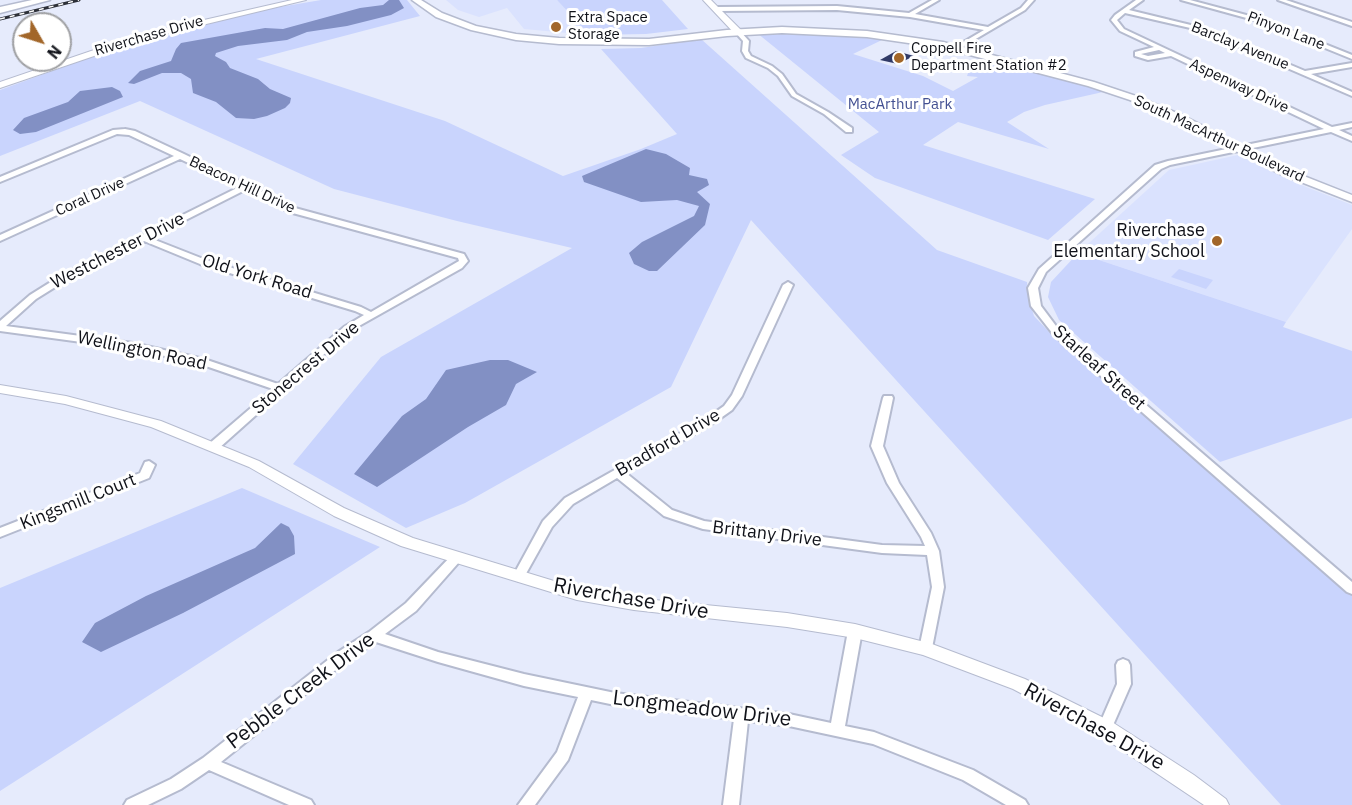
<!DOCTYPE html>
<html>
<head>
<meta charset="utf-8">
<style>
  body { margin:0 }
  #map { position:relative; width:1352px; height:805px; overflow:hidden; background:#e6ebfc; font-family:"IBM Plex Sans",sans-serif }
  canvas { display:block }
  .north { position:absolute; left:12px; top:12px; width:60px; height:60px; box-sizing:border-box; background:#fff; border:2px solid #9fa0a3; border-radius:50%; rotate:129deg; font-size:16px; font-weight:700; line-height:24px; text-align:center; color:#101219 }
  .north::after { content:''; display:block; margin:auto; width:21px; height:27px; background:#a26629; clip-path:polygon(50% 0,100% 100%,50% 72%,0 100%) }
</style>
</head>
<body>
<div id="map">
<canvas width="1352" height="805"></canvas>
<div class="north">N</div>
</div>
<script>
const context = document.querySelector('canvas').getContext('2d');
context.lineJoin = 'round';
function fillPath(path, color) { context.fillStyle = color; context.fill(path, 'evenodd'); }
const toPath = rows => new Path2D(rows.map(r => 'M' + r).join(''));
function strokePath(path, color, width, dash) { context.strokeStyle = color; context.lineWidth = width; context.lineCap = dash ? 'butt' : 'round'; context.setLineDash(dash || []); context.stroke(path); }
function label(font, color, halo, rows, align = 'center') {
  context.font = font + ' "IBM Plex Sans",sans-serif'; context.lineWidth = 6; context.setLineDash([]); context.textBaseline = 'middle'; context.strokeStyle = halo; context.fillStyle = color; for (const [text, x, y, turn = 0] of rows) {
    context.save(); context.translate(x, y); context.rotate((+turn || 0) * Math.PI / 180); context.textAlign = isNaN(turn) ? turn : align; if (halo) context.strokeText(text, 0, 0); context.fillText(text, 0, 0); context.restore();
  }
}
fillPath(toPath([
  [446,0,557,0,589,35,524,29,507,8,479,17,458,10],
  [1238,155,1296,183,1352,205,1352,229,1286,322,1078,253,1169,170]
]), '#dae2fe');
fillPath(toPath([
  [321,0,407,0,420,16,256,59,445,121,563,176,641,149,677,134,601,49,641,48,701,39,937,250,1027,282,1028,295,1034,316,1054,337,1352,595,1352,805,1281,805,751,220,671,387,465,503,406,528,293,464,381,357,572,248,457,221,334,189,140,101,0,156,0,90,77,62,164,34,256,11],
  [557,0,662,0,688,29,646,34,589,35],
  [757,33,833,34,884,39,853,54,923,76,953,91,978,77,967,76,969,70,966,67,975,60,1052,75,1100,88,1103,92,1045,105,1024,112,1007,122,1049,149,958,122,923,145,1095,199,1048,240,875,178,841,155,879,132],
  [1078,253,1286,322,1283,327,1352,351,1352,418,1220,462,1059,320,1048,297,1051,282],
  [1179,269,1213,280,1206,289,1171,277],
  [242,488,380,547,0,791,0,588]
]), '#c9d4fd');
fillPath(toPath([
  [389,0,399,0,404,8,391,15,347,26,307,32,287,40,238,46,216,53,215,56,226,62,230,68,258,79,270,89,291,98,290,103,285,108,267,116,254,119,236,118,216,102,193,93,191,79,181,73,162,73,134,84,128,83,140,71,171,61,176,49,181,43,265,28,283,29,360,8,383,5],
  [112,87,120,91,123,97,36,132,20,134,13,130,24,118,68,102,80,91],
  [646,149,666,154,690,168,689,175,707,179,709,185,697,192,710,204,705,225,657,271,649,271,634,264,629,253,642,242,694,216,699,206,677,200,641,202,584,182,582,176],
  [490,360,508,360,537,372,516,384,506,405,468,427,377,487,354,474,402,416,426,399,446,370],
  [281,523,289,527,294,536,295,554,183,613,101,652,82,642,95,623,146,596,255,548]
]), '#8290c4');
fillPath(toPath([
  [896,51,914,56,898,64,880,60]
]), '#303a67');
const minor = toPath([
  [932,0,939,0,915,14,988,27,1021,8,1028,0,1034,0,1025,10,957,50,954,48,955,47,984,30,910,17,837,10,718,11,715,9,718,7,837,6,909,13,932,0],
  [1136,0,1143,0,1129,10,1203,28,1305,71,1352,63,1352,67,1311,74,1352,92,1352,96,1199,30,1125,13,1117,20,1124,29,1332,127,1352,123,1352,127,1339,130,1352,136,1352,141,1331,132,1170,165,1161,169,1046,272,1038,288,1041,306,1059,330,1352,582,1352,594,1347,592,1053,334,1031,306,1028,288,1039,269,1155,165,1168,161,1324,129,1171,56,1148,60,1135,56,1135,52,1154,47,1120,31,1111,20,1115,15,1136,0],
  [1159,50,1165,53,1148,56,1141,54,1159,50],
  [1181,0,1190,0,1265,20,1352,55,1352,59,1261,22,1181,0],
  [1278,0,1286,0,1352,22,1352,26,1278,0],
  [736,31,740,31,749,41,748,51,751,56,772,66,782,74,796,94,828,112,852,128,852,132,846,132,824,114,792,96,778,76,768,68,746,58,742,51,743,41,735,32,736,31],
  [125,129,135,131,184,154,295,208,464,254,468,261,462,268,350,331,218,449,210,449,208,446,210,443,273,389,197,363,133,349,0,331,0,321,30,295,62,275,239,187,180,159,0,241,0,235,174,156,129,135,117,134,0,182,0,177,113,130,125,129],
  [245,190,289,212,458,258,459,261,371,312,361,307,206,260,150,238,245,190],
  [144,241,200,264,355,311,364,315,344,327,278,384,204,359,133,343,6,326,36,299,68,279,144,241],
  [788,282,793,285,742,396,732,410,715,422,626,473,672,510,704,521,882,545,925,546,921,537,887,483,871,446,883,398,884,396,892,396,893,398,883,446,899,483,931,533,939,551,944,587,931,653,926,654,921,653,919,649,932,587,927,555,882,553,703,529,664,516,617,478,573,504,552,527,523,579,519,581,515,579,513,576,543,521,565,498,707,418,724,406,732,395,783,285,788,282],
  [149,461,155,465,149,478,0,537,0,528,140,473,145,462,149,461],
  [456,553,460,555,462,558,460,561,416,611,385,634,438,652,524,674,615,693,789,714,831,723,848,631,850,627,855,626,860,627,862,631,845,726,874,732,973,770,1025,800,1028,805,1006,805,963,780,873,744,789,726,748,721,739,805,723,805,734,719,615,705,591,700,568,760,535,805,518,805,557,752,578,697,524,686,438,662,376,642,348,660,221,762,311,800,314,805,289,805,209,770,181,789,148,805,124,805,127,800,171,779,203,758,338,652,369,632,406,603,452,555,456,553],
  [1123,659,1128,661,1130,665,1131,684,1110,732,1105,734,1100,732,1098,728,1117,684,1116,665,1118,661,1123,659]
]);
const tertiary = toPath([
  [292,0,306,0,144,39,0,88,0,82,138,35,292,0],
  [703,0,711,0,741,30,741,34,735,34,703,0],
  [0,385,66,396,161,421,259,461,344,508,413,538,577,588,634,598,787,613,855,624,932,644,1025,679,1112,722,1194,775,1226,799,1229,805,1204,805,1098,734,1013,689,923,655,855,638,787,627,634,610,577,600,401,546,334,516,249,467,151,427,65,404,0,393,0,385]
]);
const secondary = toPath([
  [412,0,421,0,442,13,476,26,516,34,559,38,649,39,727,30,782,27,867,31,943,42,1094,82,1136,96,1184,116,1286,169,1352,195,1352,202,1278,173,1176,120,1130,100,1088,86,943,48,867,37,782,33,727,36,649,45,559,44,516,40,471,30,436,17,412,0]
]);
const primary = toPath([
  [32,0,50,0,0,13,0,7,32,0]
]);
strokePath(minor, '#b5bbcf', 4);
strokePath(tertiary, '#b5bbcf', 2);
strokePath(secondary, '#b5bbcf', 3);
strokePath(primary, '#b5bbcf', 3);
fillPath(minor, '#fff');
fillPath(tertiary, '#fff');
fillPath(secondary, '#fff');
fillPath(primary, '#fff');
const rail = toPath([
  [0,19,79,0]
]);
strokePath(rail, '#2d3038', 3);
strokePath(rail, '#fff', 1.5, [5]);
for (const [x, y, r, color] of [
  [556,27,6,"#a26629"],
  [899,58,6,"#a26629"],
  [1217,241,6,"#a26629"]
]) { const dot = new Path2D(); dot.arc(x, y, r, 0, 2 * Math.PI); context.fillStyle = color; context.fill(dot); strokePath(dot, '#fff', 2); }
label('15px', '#101219', '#fff', [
  ["Extra Space",568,18],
  ["Storage",568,35],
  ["Coppell Fire",911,49],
  ["Department Station #2",911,66]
], 'left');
label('15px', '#101219', '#fff', [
  ["Pinyon Lane",1286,31,21],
  ["Riverchase Drive",149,36,-16],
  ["Barclay Avenue",1240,46,22],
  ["Aspenway Drive",1239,86,25],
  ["South MacArthur Boulevard",1219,139,25],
  ["Beacon Hill Drive",242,185,25],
  ["Coral Drive",90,197,-24]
]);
label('15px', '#435092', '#fff', [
  ["MacArthur Park",900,105]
]);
label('18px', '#101219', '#fff', [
  ["Riverchase",1205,231],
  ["Elementary School",1205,252]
], 'right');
label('18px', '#101219', '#fff', [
  ["Westchester Drive",118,251,-27],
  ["Old York Road",257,277,17],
  ["Wellington Road",142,351,12],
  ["Stonecrest Drive",306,368,-40],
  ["Starleaf Street",1099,368,42],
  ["Bradford Drive",668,443,-30],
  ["Kingsmill Court",78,502,-22],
  ["Brittany Drive",767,534,7]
]);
label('21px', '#101219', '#fff', [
  ["Riverchase Drive",631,599,10],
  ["Pebble Creek Drive",301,691,-37],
  ["Longmeadow Drive",702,709,7],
  ["Riverchase Drive",1094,727,29]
]);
</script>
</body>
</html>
